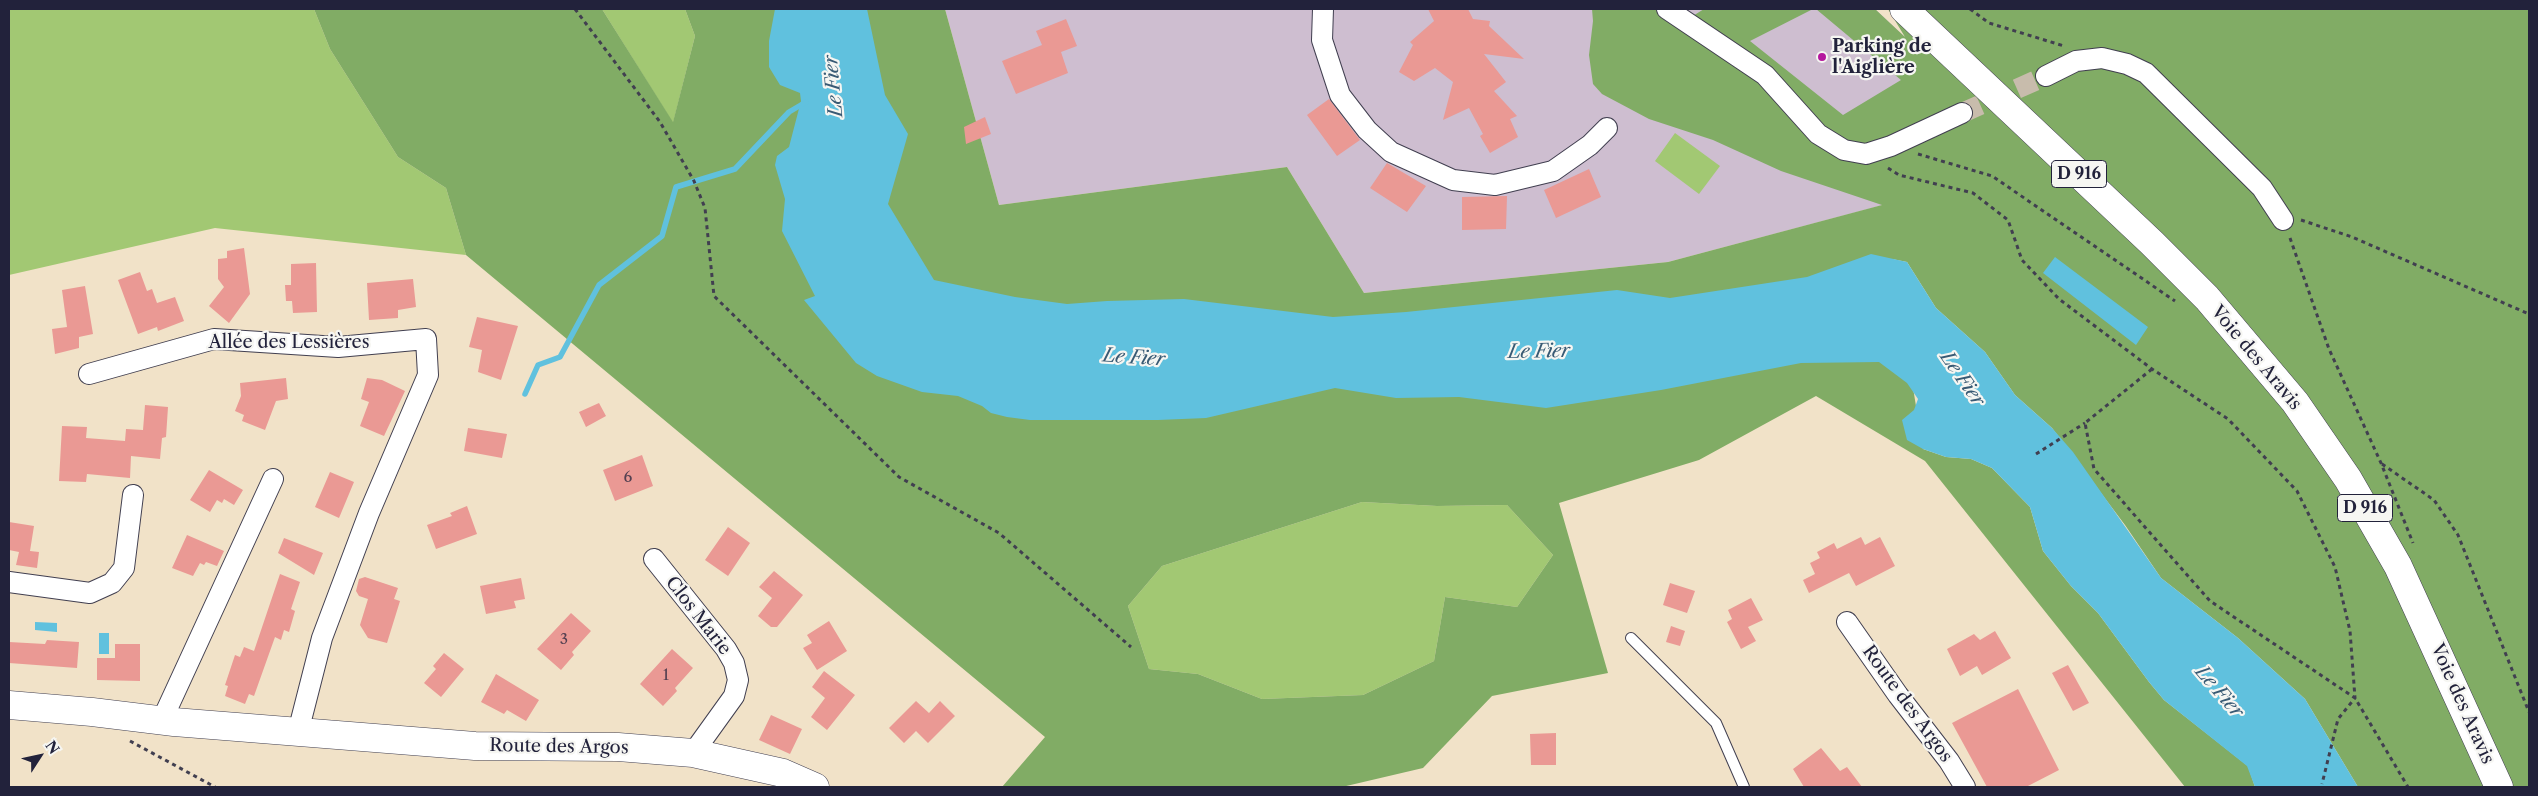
<!DOCTYPE html>
<html>
<head>
<meta charset="utf-8">
<style>
  body { margin:0 }
  #map { position:relative; width:2538px; height:796px; overflow:hidden; background:#f1e2c8; font-family:"Libre Caslon Text",serif }
  canvas { display:block }
  .frame { position:absolute; inset:0; border:10px solid #22223b; pointer-events:none }
  .north { position:absolute; left:15px; top:731px; width:50px; height:50px; -webkit-text-stroke:4px #f6f6f2; paint-order:stroke; rotate:55deg; font-size:14px; font-weight:700; line-height:20px; text-align:center; color:#22223b }
  .north::after { content:''; display:block; margin:auto; width:18px; height:22px; background:#22223b; clip-path:polygon(50% 0,100% 100%,50% 72%,0 100%) }
</style>
</head>
<body>
<div id="map">
<canvas width="2538" height="796"></canvas>
<div class="frame"></div>
<div class="north">N</div>
</div>
<script>
const context = document.querySelector('canvas').getContext('2d');
context.lineJoin = 'round';
function fillPath(path, color) { context.fillStyle = color; context.fill(path, 'evenodd'); }
const toPath = rows => new Path2D(rows.map(r => 'M' + r).join(''));
function strokePath(path, color, width, dash) { context.strokeStyle = color; context.lineWidth = width; context.lineCap = dash ? 'butt' : 'round'; context.setLineDash(dash || []); context.stroke(path); }
function label(font, color, halo, rows, align = 'center') {
  context.font = font + ' "Libre Caslon Text",serif'; context.lineWidth = 4.5; context.setLineDash([]); context.textBaseline = 'middle'; context.strokeStyle = halo; context.fillStyle = color; for (const [text, x, y, turn = 0] of rows) {
    context.save(); context.translate(x, y); context.rotate((+turn || 0) * Math.PI / 180); context.textAlign = isNaN(turn) ? turn : align; if (halo) context.strokeText(text, 0, 0); context.fillText(text, 0, 0); context.restore();
  }
}
fillPath(toPath([
  [945,9,1875,9,1907,39,1883,205,1668,262,1364,293,1287,167,999,205]
]), '#cebed0');
fillPath(toPath([
  [9,9,314,9,330,49,398,157,446,188,466,255,215,228,9,275],
  [602,9,685,9,695,36,673,123],
  [1675,133,1720,166,1699,194,1655,161],
  [1362,502,1437,506,1507,505,1553,555,1517,607,1445,597,1434,661,1363,695,1262,699,1198,674,1149,669,1128,606,1162,566]
]), '#a2c873');
fillPath(toPath([
  [314,9,602,9,673,122,695,36,685,9,945,9,999,205,1287,167,1364,293,1668,262,1882,205,1781,171,1713,140,1649,119,1602,94,1593,84,1589,55,1593,21,1592,9,1656,9,1680,24,1704,9,1813,9,1750,41,1843,115,1901,80,1816,9,1875,9,1905,37,1888,9,2529,9,2529,787,2358,787,2305,699,2238,638,2161,578,2125,525,2052,428,2015,395,1985,352,1936,308,1907,262,1892,259,1923,449,1946,457,1971,459,1992,468,2030,507,2043,551,2071,586,2098,613,2149,682,2164,700,2248,766,2255,787,2185,787,1925,461,1816,396,1699,460,1559,503,1608,673,1492,696,1423,768,1342,787,1002,787,1045,737,466,255,446,188,398,157,330,49],
  [1362,502,1437,506,1507,505,1553,555,1517,607,1445,597,1434,661,1363,695,1262,699,1198,674,1149,669,1128,606,1162,566]
]), '#81ac65');
fillPath(toPath([
  [775,9,867,9,885,95,908,134,888,204,934,280,1015,297,1067,304,1107,301,1184,299,1333,317,1406,312,1617,290,1670,298,1807,277,1871,254,1907,262,1936,308,1985,352,2015,395,2052,428,2073,452,2161,578,2238,638,2305,699,2358,787,2255,787,2247,766,2164,700,2149,682,2098,613,2071,586,2043,551,2030,507,1992,468,1971,459,1946,457,1923,449,1907,440,1902,420,1914,410,1918,399,1907,383,1879,362,1801,363,1661,390,1546,408,1459,397,1396,398,1335,388,1206,418,1158,420,1030,420,1007,417,991,413,982,406,958,396,922,392,877,376,856,363,804,300,815,296,782,231,785,199,775,165,777,156,789,147,801,101,800,93,780,85,769,67,769,41],
  [2055,257,2148,327,2136,345,2043,273],
  [35,622,57,623,57,632,35,630],
  [99,633,109,633,109,654,99,654]
]), '#60c1de');
strokePath(toPath([
  [525,394,538,365,560,357,599,285,662,236,676,187,735,169,789,112,806,102]
]), '#60c1de', 5.5);
fillPath(toPath([
  [1428,9,1468,9,1473,19,1490,21,1489,26,1524,59,1484,54,1506,82,1494,91,1517,116,1510,119,1518,137,1490,153,1480,136,1483,134,1469,108,1443,120,1453,82,1435,68,1414,81,1399,72,1413,45,1410,42,1434,21],
  [1066,19,1077,46,1061,52,1068,73,1016,94,1002,61,1042,45,1036,31],
  [1329,99,1360,140,1337,156,1307,115],
  [985,117,991,134,966,144,964,127],
  [1387,163,1426,186,1407,212,1370,188],
  [1589,169,1601,197,1556,218,1544,190],
  [1507,196,1506,229,1462,230,1462,197],
  [244,248,250,294,229,323,209,306,224,287,218,279,218,259,227,258,227,251],
  [316,263,317,312,293,313,292,301,286,301,285,285,291,285,291,264],
  [140,272,147,291,152,289,157,303,175,297,184,321,158,331,157,327,138,334,118,280],
  [413,279,416,307,398,310,398,318,369,320,367,283],
  [85,286,93,334,79,337,79,348,55,354,52,329,67,327,62,290],
  [477,317,518,326,501,380,478,372,482,350,469,347],
  [286,378,288,399,276,401,265,430,242,421,244,415,235,411,241,396,240,383],
  [367,378,382,380,405,391,384,436,360,426,369,402,361,399],
  [599,403,606,416,586,427,579,412],
  [145,405,168,407,166,437,162,438,160,459,131,456,130,478,87,474,86,482,59,481,62,426,87,427,86,438,125,441,126,429,143,430],
  [468,428,507,434,502,458,464,451],
  [642,455,653,486,615,501,603,470],
  [209,470,243,490,234,505,224,499,222,503,217,500,210,512,190,500],
  [330,472,354,482,339,518,315,507],
  [467,506,477,534,436,549,427,525,452,516,450,513],
  [9,522,34,526,30,551,39,552,37,568,16,565,19,552,9,550],
  [728,527,750,543,728,576,705,560],
  [187,535,224,551,217,566,206,562,204,565,200,563,193,576,172,568],
  [1861,537,1865,545,1880,537,1895,566,1856,586,1849,573,1809,593,1803,580,1815,574,1810,563,1820,558,1817,552,1834,543,1837,549],
  [284,538,323,553,314,575,278,553],
  [774,571,803,595,777,627,771,627,758,616,772,598,759,587],
  [280,574,300,582,291,609,295,611,289,632,284,630,281,640,275,637,254,696,249,694,245,704,225,696,228,686,225,685,235,655,240,657,244,647,254,651],
  [365,577,398,588,394,599,400,601,387,643,368,638,360,625,368,599,359,596,356,591,359,579],
  [521,578,525,599,514,601,516,608,486,614,480,586],
  [1670,583,1695,591,1687,613,1663,605],
  [1751,598,1763,620,1748,627,1756,641,1741,649,1727,622,1732,619,1728,610],
  [571,613,591,631,572,652,574,655,561,670,537,649],
  [829,621,847,651,817,670,803,648,812,643,807,635],
  [1671,626,1685,631,1680,646,1666,642],
  [1995,631,2011,658,1982,675,1977,666,1960,676,1947,649,1974,634,1980,640],
  [47,640,79,642,77,668,9,663,9,642,45,644],
  [115,644,140,644,140,681,97,680,97,658,115,658],
  [672,649,693,668,675,688,677,691,663,706,640,684],
  [444,653,464,669,441,697,424,683,436,669,433,666],
  [2068,665,2089,703,2073,711,2052,673],
  [824,671,855,695,827,730,811,717,825,698,812,687],
  [496,674,539,700,526,721,507,710,504,714,481,702],
  [2018,689,2059,770,2026,787,1987,787,1952,723],
  [916,701,929,713,940,701,955,716,928,743,916,731,904,743,889,728],
  [771,715,802,729,790,754,759,740],
  [1556,733,1556,765,1531,765,1530,734],
  [1821,748,1840,771,1847,767,1862,787,1804,787,1793,769]
]), '#ea9994');
strokePath(toPath([
  [1962,113,2046,76]
]), '#c8bcac', 20, [20, 10]);
const lane = toPath([
  [1631,638,1716,723,1744,787]
]);
const street = toPath([
  [1323,9,1322,40,1340,95,1367,130,1391,152,1453,180,1495,185,1553,171,1590,145,1607,128],
  [1667,9,1765,75,1818,134,1844,150,1866,154,1891,146,1962,113],
  [2046,76,2076,61,2102,58,2127,64,2146,73,2262,188,2283,220],
  [89,374,214,339,338,347,426,339,428,375,369,513,322,638,298,732],
  [654,559,726,649,734,663,738,680,734,696,693,753],
  [9,582,90,593,112,583,124,568,133,495],
  [1847,622,1898,695,1949,761,1965,787],
  [162,720,273,479]
]);
const secondary = toPath([
  [9,705,92,712,174,722,475,746,618,747,693,753,783,773,815,787]
]);
const highway = toPath([
  [1904,9,2152,243,2207,298,2295,402,2348,479,2398,566,2499,787]
]);
strokePath(lane, '#413f50', 12);
strokePath(street, '#413f50', 22);
strokePath(secondary, '#413f50', 29);
strokePath(highway, '#413f50', 29);
strokePath(toPath([
  [575,9,660,122,694,181,705,208,714,296,899,477,999,533,1131,647],
  [1970,9,1989,23,2064,46],
  [1918,154,1992,176,2175,301],
  [1888,168,1899,175,1973,193,2008,220,2022,260,2059,299,2152,369,2228,419,2297,491,2335,567,2350,631,2355,698,2338,719,2322,784],
  [2301,220,2352,237,2529,314],
  [2290,238,2329,349,2381,463,2413,543],
  [2152,369,2085,423,2094,469,2210,601,2355,698,2408,787],
  [2036,454,2085,423],
  [2382,464,2434,500,2458,535,2529,712],
  [130,741,215,787]
]), '#413f50', 3, [4, 4]);
strokePath(lane, '#fff', 10);
strokePath(street, '#fff', 20);
strokePath(secondary, '#fff', 28);
strokePath(highway, '#fff', 28);
for (const [x, y, r, color] of [
  [1822,57,5,"#b5179e"]
]) { const dot = new Path2D(); dot.arc(x, y, r, 0, 2 * Math.PI); context.fillStyle = color; context.fill(dot); strokePath(dot, '#f6f6f2', 2); }
label('15px', '#544051', null, [
  ["6",628,478],
  ["3",564,640],
  ["1",666,676]
]);
for (const [x, y, w] of [
  [2079,174,55],
  [2365,508,55]
]) { const box = new Path2D(); box.roundRect(x - w / 2, y - 13.5, w, 27, 4); context.fillStyle = '#f6f6f2'; context.fill(box); strokePath(box, '#22223b', 1); }
label('bold 16px', '#22223b', null, [
  ["D 916",2079,174],
  ["D 916",2365,508]
]);
label('bold 18px', '#22223b', '#f6f6f2', [
  ["Parking de",1832,47],
  ["l'Aiglière",1832,68]
], 'left');
label('18px', '#22223b', '#f6f6f2', [
  ["Allée des Lessières",289,343],
  ["Voie des Aravis",2256,358,50],
  ["Clos Marie",698,616,52],
  ["Route des Argos",1907,704,54],
  ["Voie des Aravis",2462,704,66],
  ["Route des Argos",559,747,1]
]);
label('italic 19px', '#385a74', '#f6f6f2', [
  ["Le Fier",834,86,-95],
  ["Le Fier",1539,352,-1],
  ["Le Fier",1134,358,4],
  ["Le Fier",1962,379,55],
  ["Le Fier",2219,692,49]
]);
</script>
</body>
</html>
